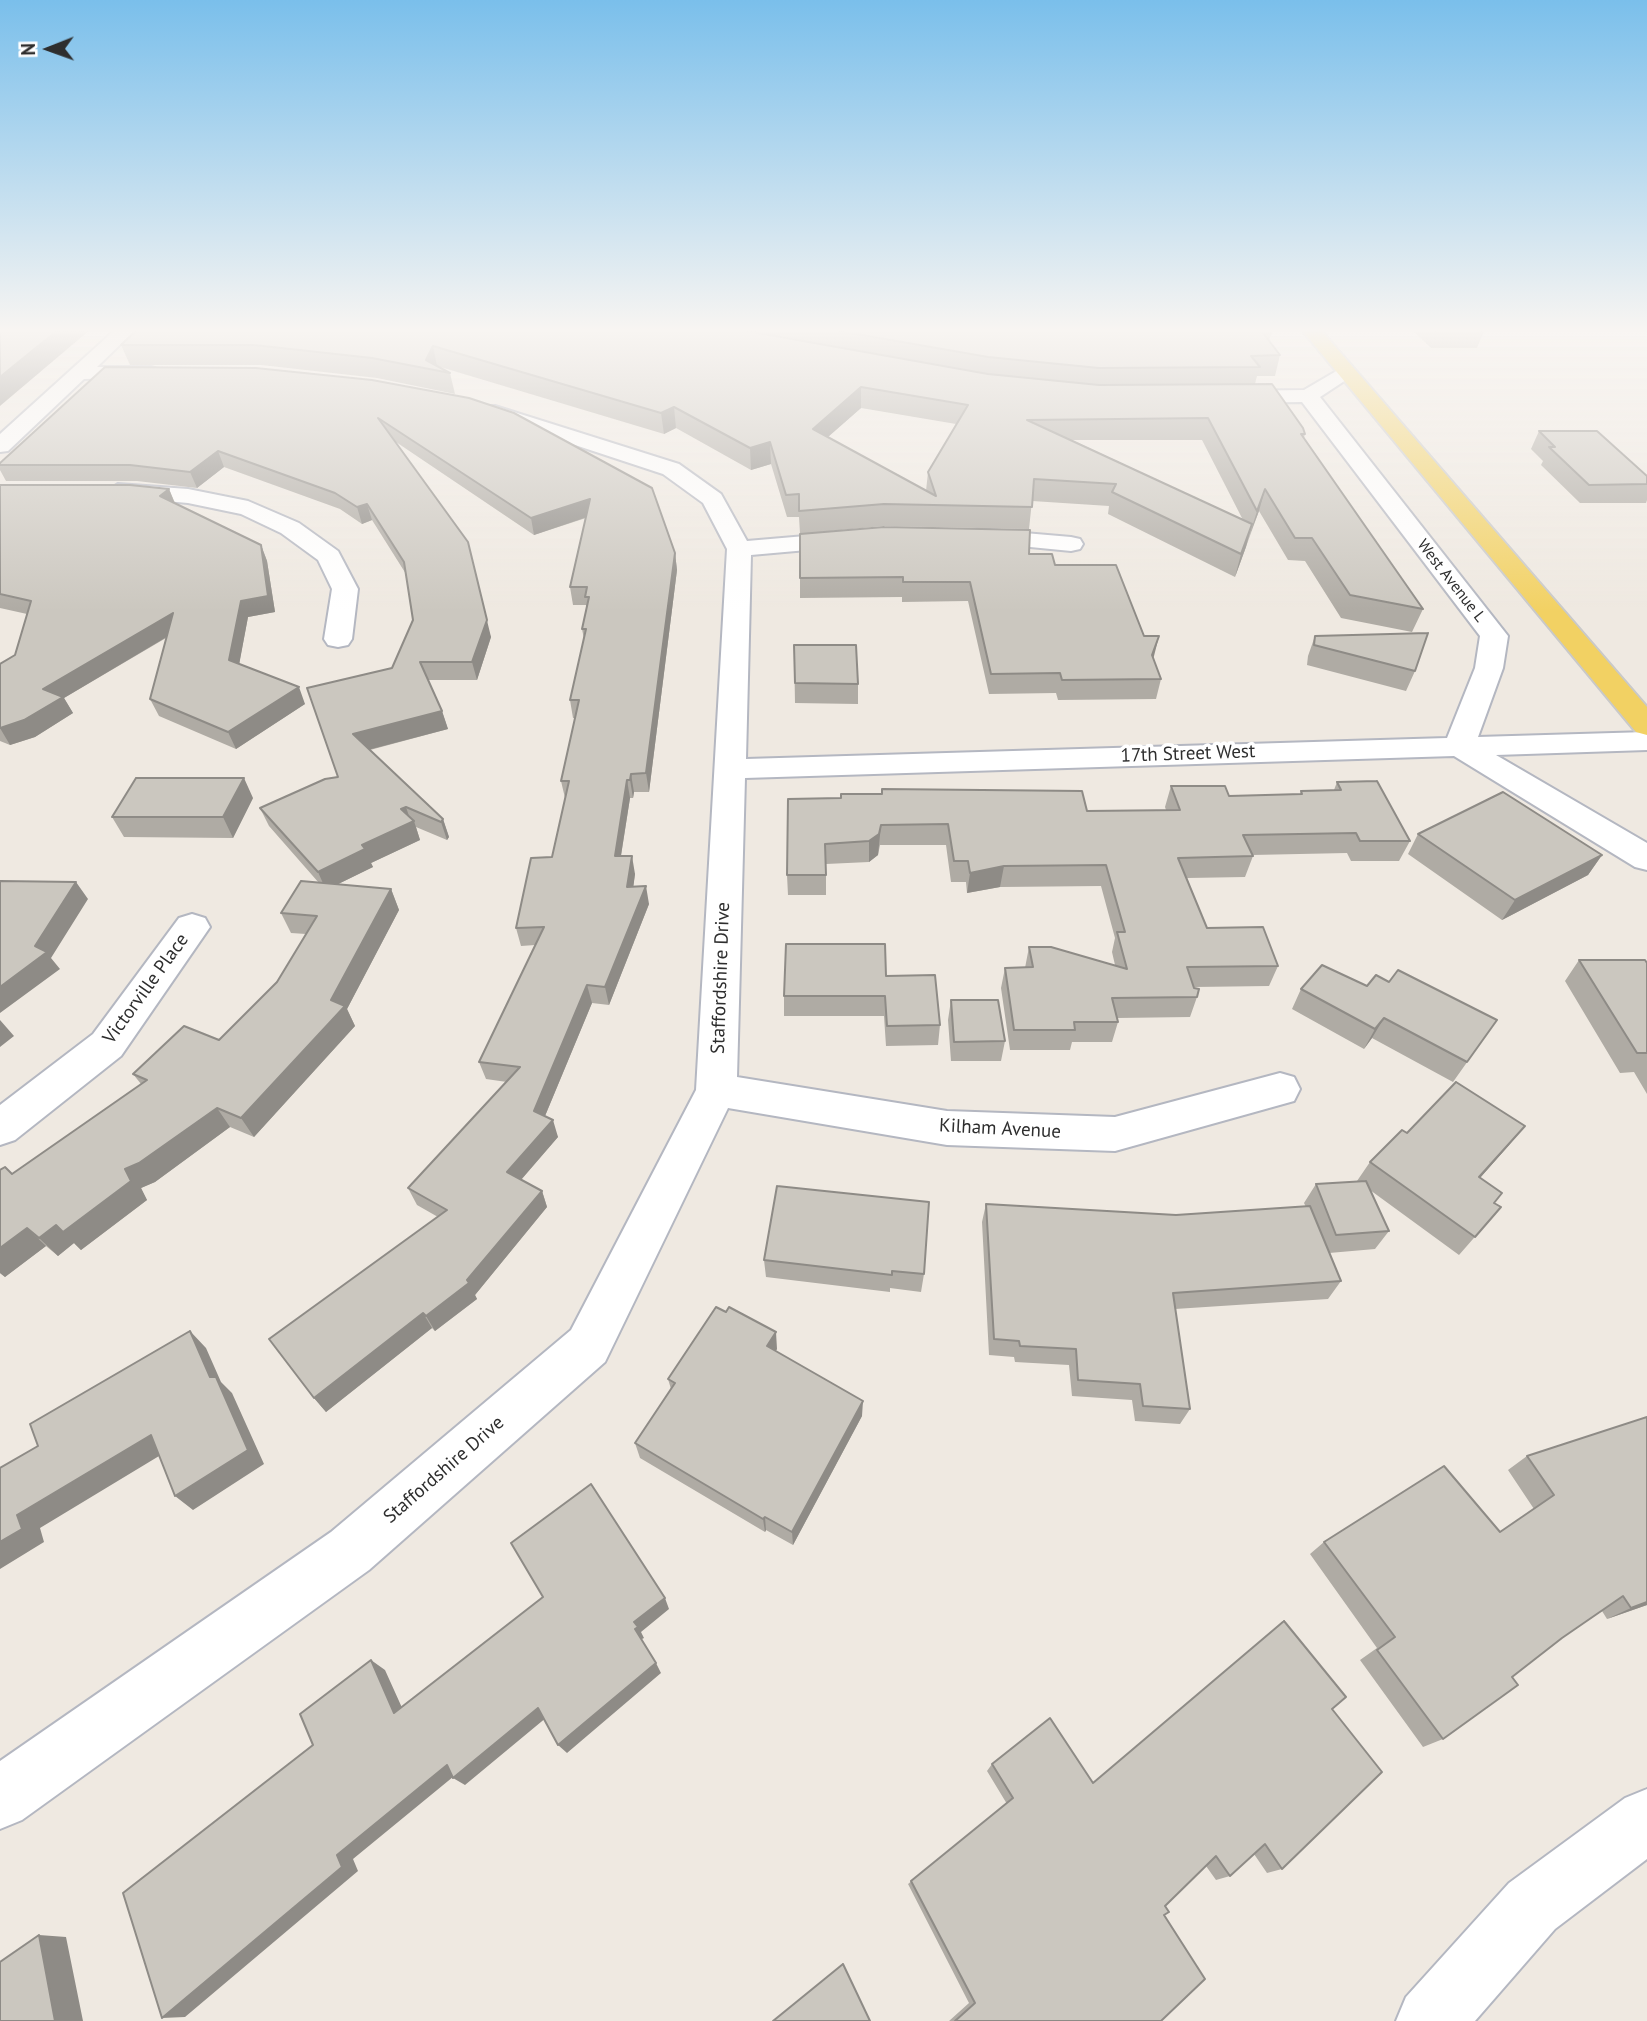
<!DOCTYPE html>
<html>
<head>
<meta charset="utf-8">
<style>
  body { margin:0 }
  #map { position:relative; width:1647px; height:2021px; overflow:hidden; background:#efe9e1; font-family:"PT Sans",sans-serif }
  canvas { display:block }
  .north { position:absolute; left:14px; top:14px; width:70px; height:70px; -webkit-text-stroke:5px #fff; paint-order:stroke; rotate:269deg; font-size:19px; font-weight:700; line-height:28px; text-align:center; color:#2e2e2e }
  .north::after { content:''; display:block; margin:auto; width:24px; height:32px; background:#2e2e2e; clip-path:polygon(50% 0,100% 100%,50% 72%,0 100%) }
</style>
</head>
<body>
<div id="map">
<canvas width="1647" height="2021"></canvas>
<div class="north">N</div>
</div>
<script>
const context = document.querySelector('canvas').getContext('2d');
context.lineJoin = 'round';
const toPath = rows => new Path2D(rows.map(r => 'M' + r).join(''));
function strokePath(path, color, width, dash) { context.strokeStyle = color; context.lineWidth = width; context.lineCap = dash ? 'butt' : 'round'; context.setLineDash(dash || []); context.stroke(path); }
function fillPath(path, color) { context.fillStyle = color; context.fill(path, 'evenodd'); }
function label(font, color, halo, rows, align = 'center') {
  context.font = font + ' "PT Sans",sans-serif'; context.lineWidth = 7; context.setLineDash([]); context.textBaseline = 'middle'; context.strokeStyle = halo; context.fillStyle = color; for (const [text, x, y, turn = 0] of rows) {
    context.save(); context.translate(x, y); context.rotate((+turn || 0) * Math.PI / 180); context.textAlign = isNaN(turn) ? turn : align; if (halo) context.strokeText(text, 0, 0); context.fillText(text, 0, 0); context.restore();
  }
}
const minor = toPath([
  [116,329,136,329,97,367,151,367,158,369,161,373,158,377,84,379,8,451,0,452,0,434,116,329],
  [1345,366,1355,372,1352,376,1320,397,1508,636,1503,668,1478,737,1647,732,1647,750,1496,755,1647,843,1647,870,1635,867,1454,756,745,778,737,1077,947,1111,1115,1117,1280,1073,1294,1077,1300,1089,1294,1101,1115,1151,947,1145,728,1108,605,1362,369,1570,22,1820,0,1829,0,1761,331,1532,571,1330,696,1090,727,549,703,503,663,474,481,414,478,410,481,406,495,406,679,464,721,494,747,541,852,532,861,534,864,539,861,544,852,546,751,555,746,759,1447,738,1475,668,1480,636,1302,402,1229,403,1219,397,1229,391,1304,390,1345,366],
  [118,484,188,489,248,501,299,523,338,551,358,589,352,639,348,645,338,647,328,645,324,639,332,589,318,560,281,533,241,514,188,503,110,496,107,491,118,484],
  [978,529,1071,537,1080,539,1083,544,1080,549,1071,551,969,541,966,536,969,531,978,529],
  [192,914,205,918,210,927,121,1056,15,1140,0,1145,0,1105,93,1034,179,918,192,914],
  [1647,1789,1647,1859,1555,1929,1475,2021,1396,2021,1406,1997,1509,1883,1625,1798,1647,1789]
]);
const primary = toPath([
  [1301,329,1320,329,1647,707,1647,735,1636,732,1301,329]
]);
strokePath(minor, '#b4b7c1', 4);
strokePath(primary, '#c9c9c9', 4);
fillPath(minor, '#fff');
fillPath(primary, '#f2d163');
fillPath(toPath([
  [138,329,1273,329,1269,341,1280,355,1275,376,1257,376,1255,384,1305,434,1304,438,1423,609,1412,632,1341,618,1305,561,1288,560,1259,511,1235,577,1108,514,1109,506,1032,501,1029,529,883,526,800,534,799,517,787,517,771,464,751,470,676,428,664,434,437,366,450,373,455,394,377,378,261,365,130,365,121,345],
  [861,408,956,424,928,472,926,491,828,437],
  [1072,440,1202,440,1243,520],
  [1411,329,1519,329,1481,331,1483,333,1477,348,1431,348],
  [372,380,675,553,677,570,649,792,634,792,633,798,630,798,621,856,635,874,633,887,649,904,609,1005,592,1003,545,1116,558,1137,521,1180,542,1191,547,1207,475,1295,477,1299,435,1331,432,1328,326,1412,314,1398,438,1217,417,1205,408,1188,507,1082,486,1079,479,1062,535,945,521,946,516,928,552,857,565,798,561,781,575,718,573,718,570,700,584,639,582,629,587,608,586,605,573,605,570,587,586,518,534,535,396,442,491,637,477,680,428,680,442,711,448,729,370,750,443,819,449,837,447,840,416,827,420,840,371,863,373,867,338,884,391,889,399,910,347,1009,355,1026,254,1137,230,1127,155,1182,141,1188,147,1200,81,1250,74,1243,58,1256,46,1246,5,1277,0,1273,0,1170,12,1174,141,1084,133,1074,219,1040,277,982,306,934,291,933,281,913,319,883,269,826,260,808,338,777,392,668,413,620,406,574,372,520,362,524,340,509,224,467,197,488,137,481,6,481,0,470,0,463],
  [1539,431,1647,476,1647,500,1646,503,1580,503,1541,465,1543,461,1531,449],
  [0,485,169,489,175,503,261,545,267,561,275,612,248,617,239,664,305,704,236,749,159,716,150,699,166,638,64,698,73,713,35,737,10,745,0,741,0,664,15,655,27,614,0,608],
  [800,534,1029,554,1055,565,1144,636,1161,679,1156,699,1058,700,1056,693,989,694,968,601,902,602,902,597,800,598],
  [1315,636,1415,671,1406,691,1307,665,1308,656],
  [794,645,858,684,858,704,795,703],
  [1337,782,1410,841,1399,861,1351,861,1347,853,1252,855,1253,856,1245,877,1187,878,1207,928,1278,966,1269,986,1194,987,1197,997,1190,1017,1117,1018,1118,1022,1112,1042,1072,1042,1070,1050,1010,1050,1001,988,1005,968,1025,968,1029,947,1115,965,1112,952,1115,938,1101,886,1000,887,967,893,966,882,951,882,946,845,880,845,878,855,869,862,826,864,826,895,788,895,787,875,841,798,882,794,882,789,1087,811,1166,810,1165,807,1171,786,1229,796,1300,794,1301,791,1334,790],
  [253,798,233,838,124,837,112,817],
  [1418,834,1602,855,1588,875,1502,920,1408,854],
  [1579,960,1647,963,1647,1094,1634,1072,1620,1073,1565,981],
  [886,976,940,1025,938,1045,886,1046,884,1016,784,1016,784,996],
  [1389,982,1497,1020,1453,1082,1372,1038,1364,1049,1292,1009,1301,989,1367,986],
  [951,1000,1005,1041,1001,1061,951,1061,948,1020],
  [1407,1133,1509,1145,1480,1178,1494,1203,1501,1207,1459,1255,1370,1190,1389,1231,1375,1249,1329,1253,1341,1281,1328,1299,1175,1309,1190,1409,1180,1424,1135,1421,1132,1400,1072,1396,1069,1365,1015,1362,1014,1357,989,1355,982,1222,986,1204,1176,1215,1306,1207,1304,1203,1316,1184,1358,1182,1357,1181,1370,1162],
  [764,1260,924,1274,921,1292,890,1288,890,1292,766,1277],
  [777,1349,775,1351,862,1416,793,1545,766,1530,765,1532,640,1458,635,1443,671,1389,668,1379],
  [1527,1456,1647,1605,1607,1619,1602,1611,1562,1638,1512,1677,1443,1739,1423,1747,1360,1660,1377,1648,1310,1554,1324,1542,1500,1532,1534,1509,1508,1470],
  [1284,1621,1332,1709,1282,1869,1267,1873,1254,1854,1230,1876,1216,1880,1206,1866,1165,1906,1161,2021,949,2021,969,2003,908,1884,1007,1804,987,1771,992,1764,1093,1783]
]), '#afaba4');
fillPath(toPath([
  [59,329,91,329,0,406,0,377],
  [433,346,437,366,426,360],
  [861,387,861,408,813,450,813,429],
  [674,407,676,428,664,434,661,413],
  [770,442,771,464,751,470,750,448],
  [218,451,224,467,197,488,190,472],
  [169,489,175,504,160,496],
  [1265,489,1259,511,1250,534,1257,511],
  [590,499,593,515,534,535,531,518],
  [367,504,372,520,362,524,357,507],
  [1252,524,1246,547,1235,577,1241,554],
  [468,542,491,637,477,680,472,662],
  [261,545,267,561,275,612,248,617,237,676,229,660,241,601],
  [675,553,677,570,649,792,646,773],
  [173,613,180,629,64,698,73,713,35,737,10,745,0,728,43,689],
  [1159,636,1154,656,1147,675,1152,655],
  [299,687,305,704,236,749,228,732],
  [442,711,448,729,360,752,353,734],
  [631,774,634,792,633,798,630,780],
  [244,778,253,798,233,838,223,817],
  [627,780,630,798,618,874,615,856],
  [406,807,411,822,414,821,420,840,371,863,373,867,326,890,318,872,362,845,401,809],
  [443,819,449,837,447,840,441,822],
  [881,825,878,855,869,862,869,841],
  [1602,855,1588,875,1502,920,1515,900],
  [632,856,635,874,631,905,627,887],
  [1004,866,1000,887,967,893,970,873],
  [76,882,88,899,51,958,60,969,0,1013,0,987,35,946],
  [646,886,649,904,609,1005,605,987],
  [391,889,399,910,347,1009,355,1026,254,1137,241,1118,331,1000],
  [587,985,592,1003,540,1128,534,1111],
  [1384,1018,1372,1038,1364,1049,1375,1029],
  [0,1020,14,1036,0,1047],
  [217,1108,230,1127,155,1182,141,1188,147,1200,81,1250,74,1243,58,1256,39,1238,125,1169],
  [553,1120,558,1137,513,1189,507,1172],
  [1525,1126,1509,1145,1464,1196,1479,1177],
  [542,1191,547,1207,475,1295,477,1299,435,1331,426,1316,467,1280],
  [27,1228,46,1246,5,1277,0,1273,0,1248],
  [423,1313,432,1328,326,1412,314,1398],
  [190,1331,206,1348,221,1382,232,1393,264,1464,193,1510,175,1496,210,1377],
  [776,1332,777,1349,769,1363,767,1346],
  [863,1401,862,1416,793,1545,792,1532],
  [151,1435,169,1450,40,1528,44,1542,0,1569,0,1542,17,1515],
  [765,1517,766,1530,765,1532,763,1519],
  [665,1598,669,1609,641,1632,644,1638,640,1640,635,1629,634,1622],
  [1647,1602,1647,1605,1607,1619,1631,1608],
  [371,1660,385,1670,408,1721,394,1713],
  [656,1663,661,1673,567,1753,558,1745],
  [538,1708,547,1717,465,1785,453,1778],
  [447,1765,459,1772,353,1859,358,1871,185,2017,162,2018,337,1855],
  [39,1935,66,1937,83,2021,55,2021]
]), '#8e8b86');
const building = toPath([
  [0,329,59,329,0,377,0,329],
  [138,329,736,329,988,374,1099,385,1272,384,1303,428,1305,434,1301,434,1423,609,1350,595,1312,538,1295,538,1265,489,1257,511,1208,418,1027,420,1252,524,1241,554,1112,492,1116,484,1034,479,1032,507,884,504,799,511,799,494,786,495,770,442,750,448,674,407,661,413,433,346,426,360,450,373,372,358,254,345,121,345,138,329],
  [861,387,968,405,928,472,936,496,813,429,861,387],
  [828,329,1260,329,1280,355,1251,356,1260,367,1099,368,988,357,828,329],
  [1433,329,1479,329,1483,333,1436,333,1433,329],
  [105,367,256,368,372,380,469,398,514,413,652,488,675,553,646,773,631,774,630,780,627,780,615,856,632,856,627,887,646,886,605,987,587,985,534,1111,553,1120,507,1172,542,1191,467,1280,469,1283,426,1316,423,1313,314,1398,269,1339,447,1210,408,1188,520,1067,479,1062,544,927,516,928,531,858,552,857,569,781,561,781,579,700,570,700,586,629,582,629,589,597,585,597,587,587,570,587,590,499,531,518,378,418,468,542,487,620,472,662,420,662,442,711,353,734,443,819,441,822,406,807,401,809,414,821,362,845,365,849,318,872,260,808,325,779,338,777,307,688,392,668,413,620,404,562,367,504,357,507,335,493,218,451,190,472,130,465,0,465,0,463,105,367],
  [1539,431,1597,431,1647,476,1647,484,1589,485,1549,447,1555,447,1539,431],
  [0,485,130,485,169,489,160,496,261,545,268,596,241,601,229,660,299,687,228,732,150,699,173,613,43,689,63,697,24,720,0,728,0,664,15,655,31,601,0,594,0,485],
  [884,527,1030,530,1029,554,1052,554,1055,565,1116,565,1144,636,1159,636,1152,655,1161,679,1062,680,1060,673,991,674,970,582,903,582,903,577,800,578,800,534,884,527],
  [1428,633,1415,671,1314,645,1315,636,1428,633],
  [794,645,856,645,858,684,795,683,794,645],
  [136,778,244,778,223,817,112,817,136,778],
  [1377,781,1410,841,1360,841,1356,833,1243,835,1253,856,1178,858,1207,928,1263,927,1278,966,1187,967,1194,988,1199,989,1197,997,1112,998,1118,1022,1074,1022,1075,1030,1014,1030,1005,968,1033,967,1029,947,1051,947,1127,969,1117,932,1125,932,1106,865,1004,866,970,873,968,861,954,861,948,824,881,825,879,834,869,841,825,844,826,875,787,875,788,799,841,798,841,794,882,794,882,789,1082,791,1087,811,1180,810,1171,786,1225,786,1229,796,1302,794,1301,791,1341,790,1337,782,1377,781],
  [1503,792,1602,855,1515,900,1418,834,1503,792],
  [0,881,76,882,35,946,47,952,0,987,0,881],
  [301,881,391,889,331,1000,345,1006,241,1118,217,1108,139,1163,125,1169,131,1181,63,1232,56,1225,39,1238,27,1228,0,1248,0,1170,5,1167,12,1174,147,1080,133,1074,184,1026,219,1040,277,982,317,916,281,913,301,881],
  [786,944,885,944,886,976,935,975,940,1025,887,1026,885,996,784,996,786,944],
  [1579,960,1645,960,1647,963,1647,1053,1637,1053,1579,960],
  [1322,965,1367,986,1376,975,1389,982,1398,970,1497,1020,1467,1062,1384,1018,1375,1029,1301,989,1322,965],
  [951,1000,998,1000,1005,1041,954,1042,951,1000],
  [1456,1082,1525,1126,1479,1177,1502,1193,1494,1203,1501,1207,1475,1237,1370,1162,1402,1130,1407,1133,1456,1082],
  [1366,1181,1389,1231,1336,1235,1316,1184,1366,1181],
  [777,1186,929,1202,924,1274,892,1271,892,1275,764,1260,777,1186],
  [986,1204,1176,1215,1310,1206,1341,1281,1173,1293,1190,1409,1143,1406,1140,1384,1078,1380,1076,1349,1020,1346,1019,1341,994,1339,986,1204],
  [716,1307,726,1312,729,1307,776,1332,767,1346,863,1401,792,1532,765,1517,763,1519,635,1443,675,1383,668,1379,716,1307],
  [190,1331,210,1377,216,1377,248,1450,175,1496,151,1435,17,1515,22,1529,0,1542,0,1468,38,1446,30,1424,190,1331],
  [1647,1417,1647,1602,1631,1608,1623,1596,1562,1638,1512,1677,1518,1685,1443,1739,1377,1650,1395,1637,1324,1542,1444,1466,1500,1532,1554,1495,1527,1456,1647,1417],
  [591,1484,665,1598,634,1622,638,1627,635,1629,656,1663,558,1745,538,1708,453,1778,447,1765,337,1855,342,1867,162,2018,123,1893,313,1745,300,1714,371,1660,394,1713,543,1597,511,1543,591,1484],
  [1284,1621,1346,1697,1332,1709,1382,1772,1282,1869,1265,1844,1230,1876,1216,1856,1165,1906,1169,1912,1164,1915,1205,1979,1161,2021,955,2021,975,2003,911,1881,1013,1798,992,1764,1050,1718,1093,1783,1284,1621],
  [39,1935,55,2021,0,2021,0,1962,39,1935],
  [843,1964,870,2021,773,2021,843,1964]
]);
fillPath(building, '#cbc7bf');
strokePath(building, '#8e8b86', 2);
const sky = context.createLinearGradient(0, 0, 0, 612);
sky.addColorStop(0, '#7abfeb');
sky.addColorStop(0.54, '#f8f5f2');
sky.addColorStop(1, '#f8f5f200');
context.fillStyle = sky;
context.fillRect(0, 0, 1647, 612);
label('16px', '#2e2e2e', '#fff', [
  ["West Avenue L",1451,581,52]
]);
label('19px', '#2e2e2e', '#fff', [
  ["17th Street West",1188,754,-2],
  ["Staffordshire Drive",721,978,-88],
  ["Victorville Place",146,989,-54],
  ["Kilham Avenue",1000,1129,3],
  ["Staffordshire Drive",444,1470,-41]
]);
</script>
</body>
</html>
